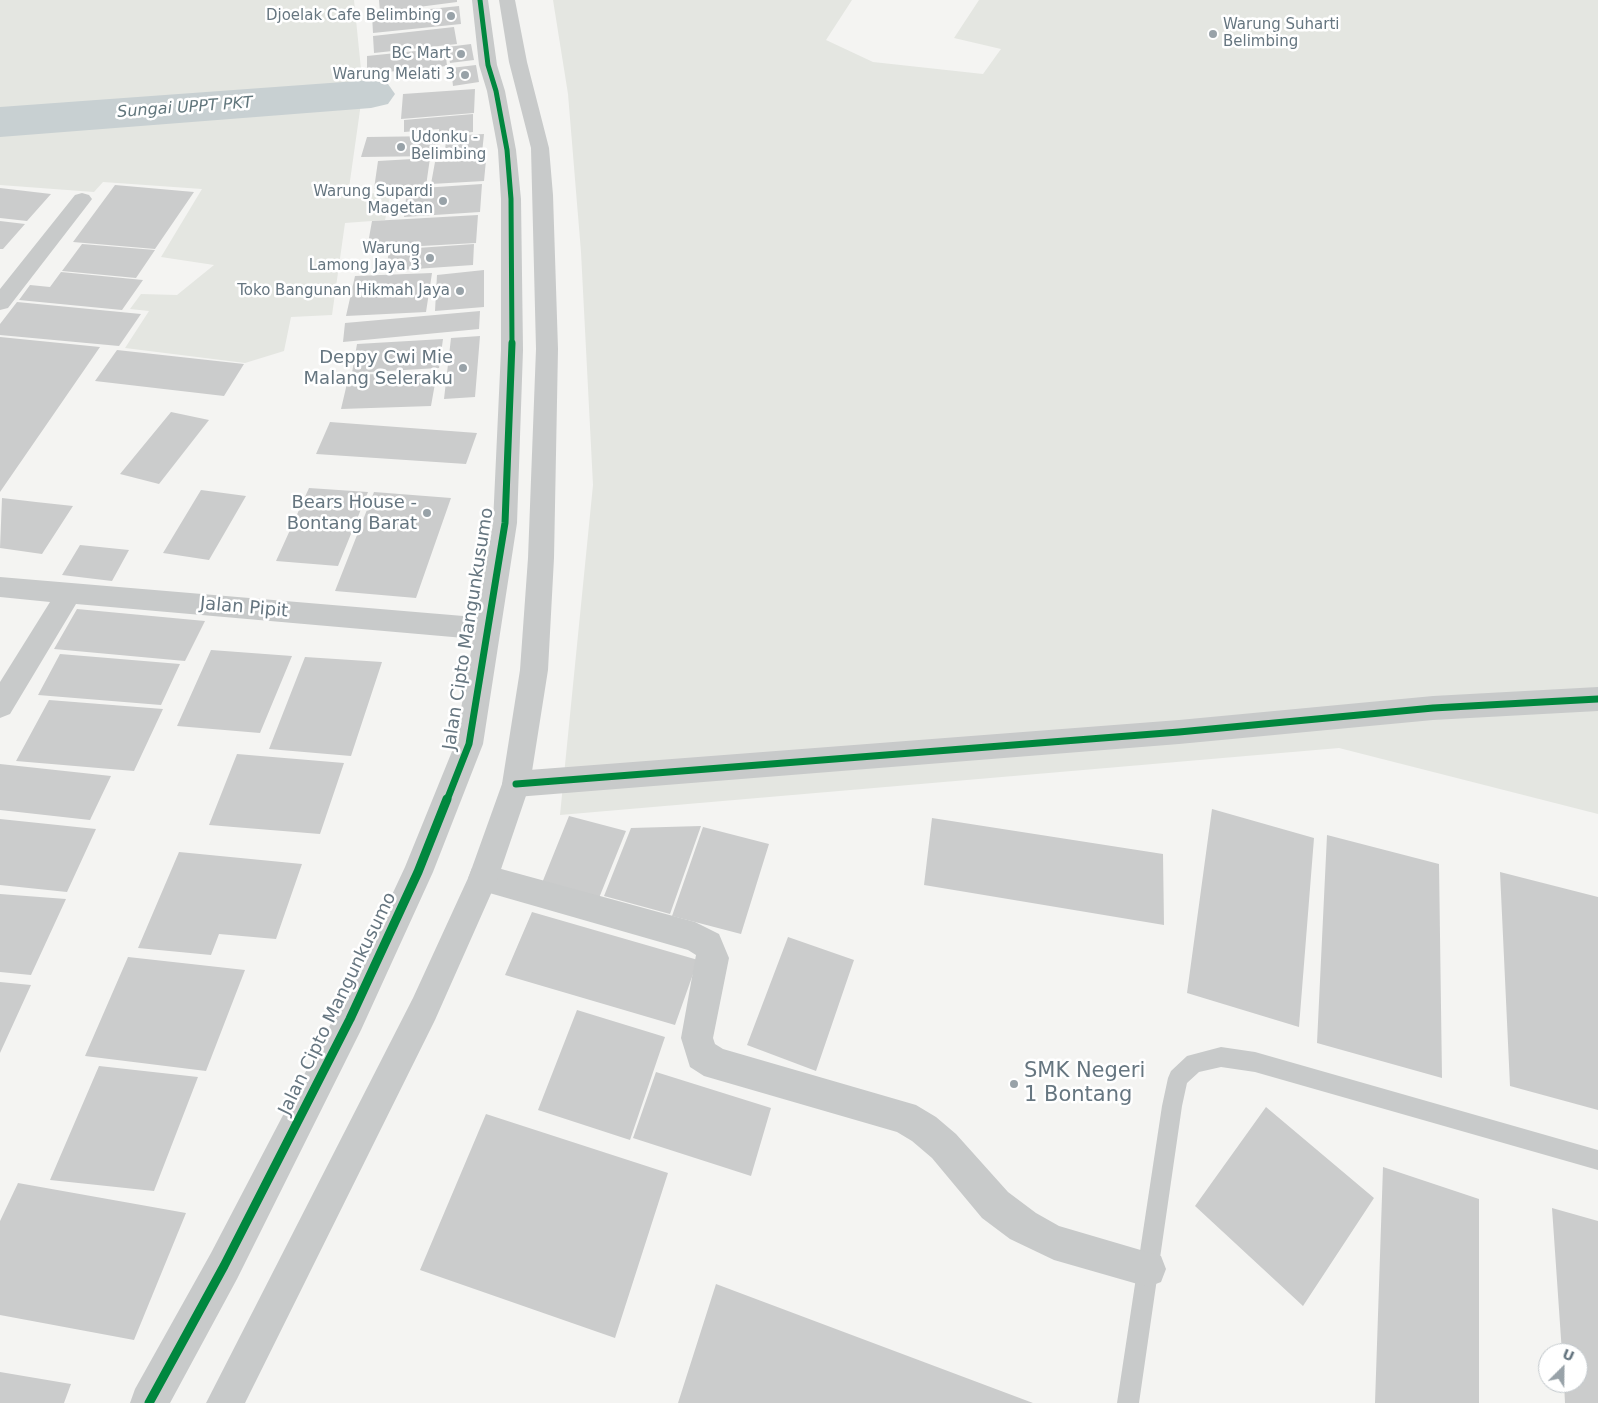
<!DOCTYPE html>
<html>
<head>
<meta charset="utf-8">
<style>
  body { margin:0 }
  #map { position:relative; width:1598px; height:1403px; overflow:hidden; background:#f4f4f2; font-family:"DejaVu Sans",sans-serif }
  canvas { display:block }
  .north { position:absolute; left:1538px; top:1343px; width:50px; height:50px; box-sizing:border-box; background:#fff; border:1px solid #c2c8cc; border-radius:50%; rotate:23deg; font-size:14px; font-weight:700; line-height:20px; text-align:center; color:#667680 }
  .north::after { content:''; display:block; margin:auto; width:18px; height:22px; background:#98a2a8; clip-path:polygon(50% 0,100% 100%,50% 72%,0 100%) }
</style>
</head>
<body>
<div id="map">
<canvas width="1598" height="1403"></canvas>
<div class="north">U</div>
</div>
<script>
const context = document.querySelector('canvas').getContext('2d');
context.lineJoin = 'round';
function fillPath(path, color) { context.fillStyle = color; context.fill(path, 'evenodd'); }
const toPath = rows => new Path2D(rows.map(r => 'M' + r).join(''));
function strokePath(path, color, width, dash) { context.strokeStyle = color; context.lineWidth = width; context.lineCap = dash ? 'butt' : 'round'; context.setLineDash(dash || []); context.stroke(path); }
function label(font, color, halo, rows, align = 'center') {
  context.font = font + ' "DejaVu Sans",sans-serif'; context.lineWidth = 5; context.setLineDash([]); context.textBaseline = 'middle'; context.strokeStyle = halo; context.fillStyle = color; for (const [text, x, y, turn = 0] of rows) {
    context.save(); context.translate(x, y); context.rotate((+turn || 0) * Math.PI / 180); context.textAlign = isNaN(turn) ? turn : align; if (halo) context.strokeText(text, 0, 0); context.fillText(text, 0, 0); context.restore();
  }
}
fillPath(toPath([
  [0,0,354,0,363,89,348,195,391,192,385,220,345,223,332,315,291,317,284,351,245,363,125,348,149,311,130,309,141,294,177,295,214,265,161,257,202,189,103,182,94,192,0,185],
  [553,0,852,0,826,40,873,62,983,74,1001,49,954,38,979,0,1598,0,1598,814,1339,748,560,815,593,485,581,252,568,94]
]), '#e4e6e1');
fillPath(toPath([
  [371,80,388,84,395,94,388,104,371,108,0,137,0,107,371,80]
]), '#c8d0d2');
fillPath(toPath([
  [379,0,457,0,457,2,380,12],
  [459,6,461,24,373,33,372,15],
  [454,27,457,44,374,53,373,36],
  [471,44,474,60,450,63,447,47],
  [445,48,447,66,367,74,367,56],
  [476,65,479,82,453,86,451,68],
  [475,89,474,113,401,119,403,94],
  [473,114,473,132,439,135,439,129,404,132,404,120],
  [484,134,482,153,444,155,447,136],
  [440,136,436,156,361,157,367,137],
  [430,158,426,186,374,189,378,161],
  [486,160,484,181,431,184,435,162],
  [482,184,480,212,404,217,407,189],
  [115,185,194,192,155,249,73,242],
  [0,188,51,194,27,221,0,218],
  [478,215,476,243,367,249,372,221],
  [0,221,25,224,3,249,0,249],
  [82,244,155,250,136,278,62,271],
  [474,244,473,265,386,271,389,250],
  [484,270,484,307,435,311,437,275],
  [61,272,143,280,122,310,19,300,30,285,50,287],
  [432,273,426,312,346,316,355,276],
  [17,302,141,314,119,346,0,335,0,324],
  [480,311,479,329,343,342,345,323],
  [480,336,475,397,444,399,451,338],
  [0,337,100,347,0,492],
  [443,339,439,368,352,373,357,344],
  [117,350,244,364,224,396,95,381],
  [437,372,431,406,341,409,349,375],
  [171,412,209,420,159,484,120,474],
  [330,422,477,433,466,464,316,454],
  [309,488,368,492,338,566,276,561],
  [201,490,246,496,209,560,163,553],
  [374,492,451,498,416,598,335,591],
  [2,498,36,502,73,506,42,554,0,548],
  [80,545,129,550,112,581,62,575],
  [77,609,205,621,185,661,54,649],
  [211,650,292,656,260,733,177,726],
  [60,654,180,664,161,705,38,695],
  [305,657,382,662,351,756,269,749],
  [49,700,163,709,134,771,16,761],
  [237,754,344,763,320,834,209,825],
  [0,764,111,776,90,820,0,810],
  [1212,809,1314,838,1299,1027,1187,993],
  [569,816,626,831,599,898,542,883],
  [932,818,1163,854,1164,925,924,885],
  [0,819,96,829,67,892,0,885],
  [701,826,670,914,604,896,631,828],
  [703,827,769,844,741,934,672,916],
  [1327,835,1439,864,1442,1078,1317,1043],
  [179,852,302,864,276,939,219,934,211,955,138,948],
  [1500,872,1598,897,1598,1110,1510,1086],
  [0,894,66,899,31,975,0,972],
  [532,912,698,960,675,1025,505,975],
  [788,937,854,960,816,1071,747,1045],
  [128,957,245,970,206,1071,85,1056],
  [0,982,31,985,0,1053],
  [577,1010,665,1037,630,1140,538,1110],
  [99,1066,198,1077,154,1191,50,1180],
  [656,1072,771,1108,751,1176,633,1138],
  [1266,1107,1374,1198,1303,1306,1195,1206],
  [486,1114,668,1173,615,1338,420,1270],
  [1383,1167,1479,1199,1479,1403,1375,1403],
  [18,1183,186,1213,134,1340,0,1315,0,1221],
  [1552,1208,1598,1221,1598,1403,1565,1403,1564,1383,1578,1383,1578,1353,1562,1353],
  [716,1284,1033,1403,678,1403],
  [0,1372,71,1384,64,1403,0,1403]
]), '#cbcccc');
fillPath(toPath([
  [1221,1047,1255,1052,1598,1150,1598,1170,1255,1072,1221,1067,1199,1072,1187,1083,1182,1106,1139,1403,1117,1403,1162,1106,1168,1078,1171,1071,1187,1056,1221,1047]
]), '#c8caca');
fillPath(toPath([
  [82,193,89,195,92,199,89,203,8,308,0,310,0,289,75,195,82,193],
  [0,577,487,618,496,621,500,629,496,637,487,640,76,604,10,714,0,718,0,682,50,602,0,597,0,577],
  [1598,687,1598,711,1433,720,1179,744,516,797,506,793,502,784,506,775,516,771,1179,720,1433,696,1598,687],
  [483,864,695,922,719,934,729,958,713,1038,715,1044,723,1049,916,1105,936,1117,956,1134,1008,1192,1036,1213,1059,1226,1161,1256,1166,1269,1161,1282,1148,1287,1054,1260,1010,1239,982,1218,932,1158,912,1141,897,1132,704,1076,690,1067,681,1038,696,955,688,950,472,888,468,878,472,868,483,864]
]), '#c8caca');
fillPath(toPath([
  [472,0,488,0,497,65,505,91,516,150,521,199,523,350,517,523,483,744,433,872,361,1030,237,1279,170,1403,130,1403,135,1389,211,1253,339,1008,405,867,455,744,493,523,501,350,501,199,498,150,487,91,479,65,472,0],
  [499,0,515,0,527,62,549,148,553,195,558,349,554,558,548,670,530,784,498,878,435,1020,245,1403,206,1403,413,998,469,876,502,784,520,670,528,558,536,349,531,148,509,62,499,0]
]), '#c8caca');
strokePath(toPath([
  [480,0,488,65,496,91,507,150,511,199,512,344]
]), '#00873e', 5);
strokePath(toPath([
  [516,784,1179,732,1433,708,1598,699],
  [447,800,469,744,505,523,512,343]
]), '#00873e', 7);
strokePath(toPath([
  [149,1403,224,1266,350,1019,418,872,447,799]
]), '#00873e', 9);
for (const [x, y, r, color] of [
  [451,16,5,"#98a2a8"],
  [1213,34,5,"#98a2a8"],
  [461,54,5,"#98a2a8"],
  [465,75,5,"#98a2a8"],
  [401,147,5,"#98a2a8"],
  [443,201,5,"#98a2a8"],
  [430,258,5,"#98a2a8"],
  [460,291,5,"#98a2a8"],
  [463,368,5,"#98a2a8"],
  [427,513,5,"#98a2a8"],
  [1014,1084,5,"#98a2a8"]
]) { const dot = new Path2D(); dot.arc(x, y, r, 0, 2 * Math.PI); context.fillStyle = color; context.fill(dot); strokePath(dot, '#fff', 2); }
label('15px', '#667680', '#fff', [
  ["Djoelak Cafe Belimbing",441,16],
  ["Warung Suharti",1223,25,"left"],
  ["Belimbing",1223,42,"left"],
  ["BC Mart",451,54],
  ["Warung Melati 3",455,75],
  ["Udonku -",411,138,"left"],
  ["Belimbing",411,155,"left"],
  ["Warung Supardi",433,192],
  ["Magetan",433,209],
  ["Warung",420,249],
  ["Lamong Jaya 3",420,266],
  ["Toko Bangunan Hikmah Jaya",450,291]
], 'right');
label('italic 16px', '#62777d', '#fff', [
  ["Sungai UPPT PKT",185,108,-4]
]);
label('18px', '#667680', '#fff', [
  ["Deppy Cwi Mie",453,358],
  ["Malang Seleraku",453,379],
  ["Bears House -",417,503],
  ["Bontang Barat",417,524]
], 'right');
label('18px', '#667680', '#fff', [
  ["Jalan Pipit",244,608,5],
  ["Jalan Cipto Mangunkusumo",469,629,-81],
  ["Jalan Cipto Mangunkusumo",338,1004,-64]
]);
label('21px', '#667680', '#fff', [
  ["SMK Negeri",1024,1072],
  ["1 Bontang",1024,1096]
], 'left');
</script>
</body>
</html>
